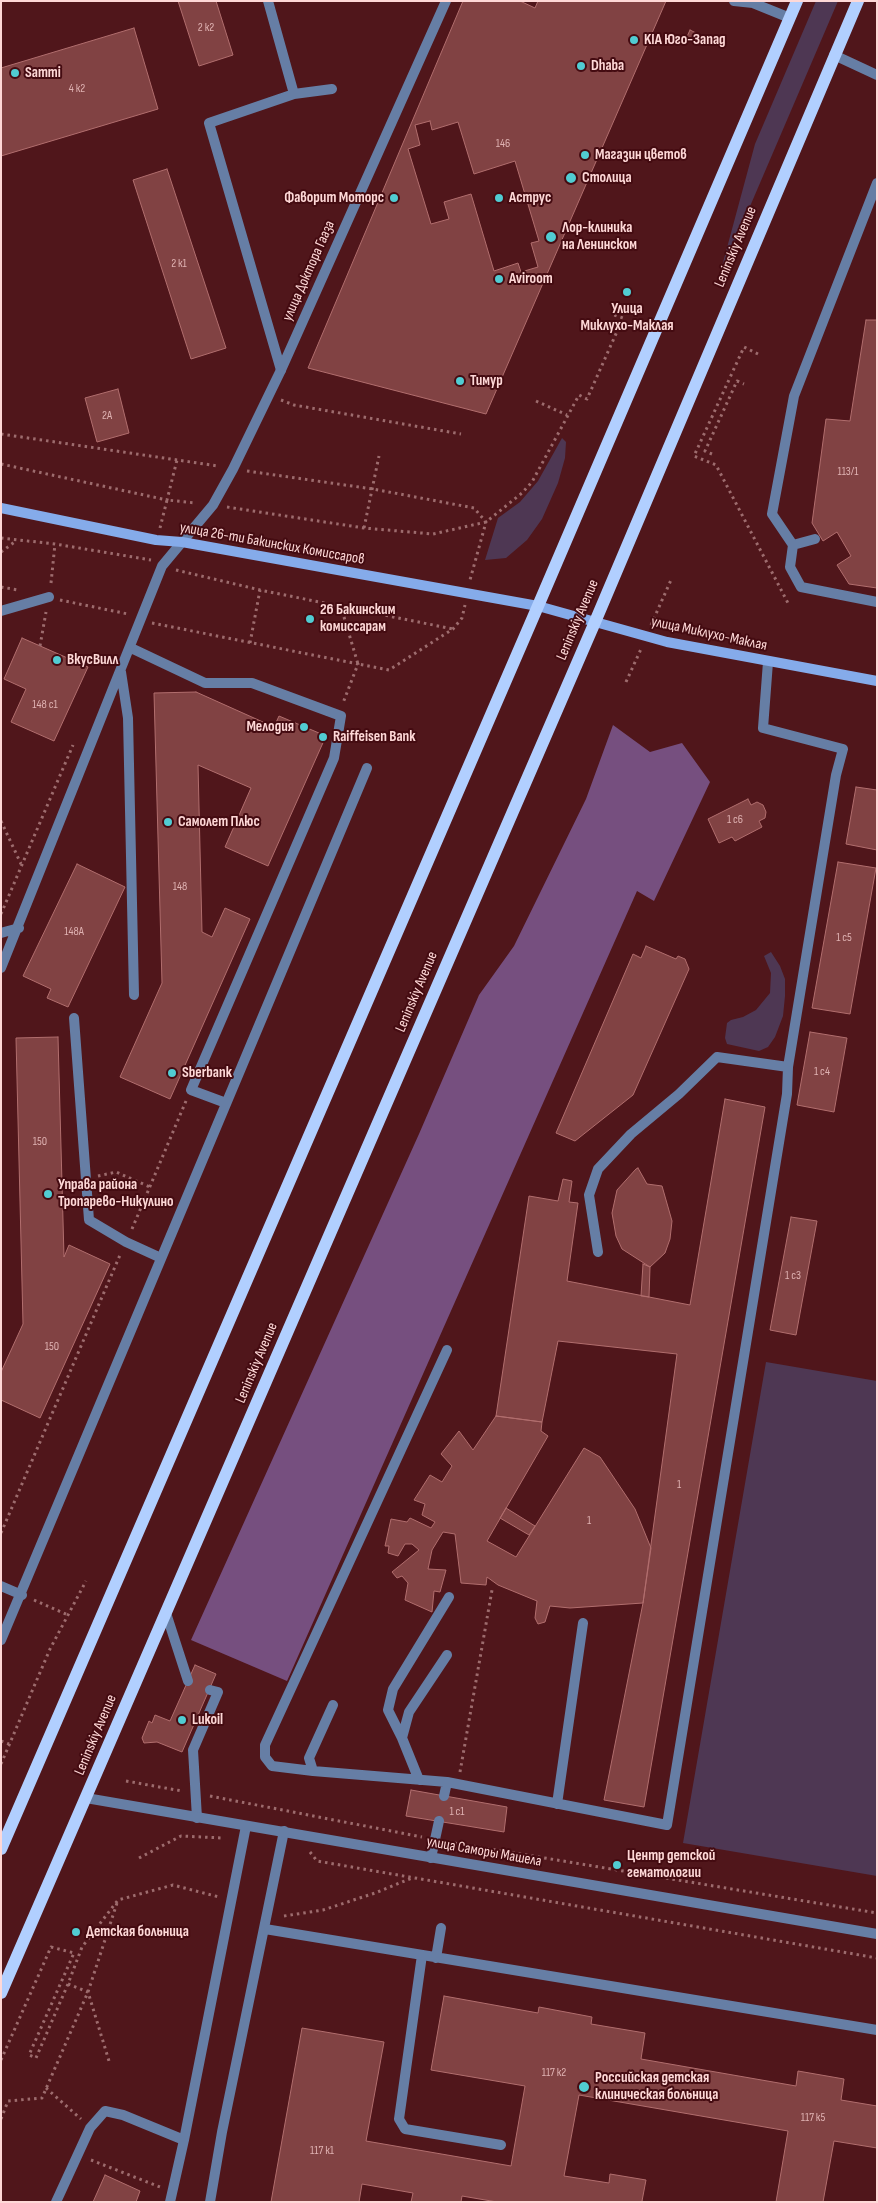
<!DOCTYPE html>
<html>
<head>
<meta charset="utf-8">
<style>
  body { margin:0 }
  #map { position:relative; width:878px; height:2203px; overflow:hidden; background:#50161b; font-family:"Sofia Sans Condensed",sans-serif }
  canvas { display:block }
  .frame { position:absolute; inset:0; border:2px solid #fed8d7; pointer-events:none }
</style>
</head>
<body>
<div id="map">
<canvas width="878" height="2203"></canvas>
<div class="frame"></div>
</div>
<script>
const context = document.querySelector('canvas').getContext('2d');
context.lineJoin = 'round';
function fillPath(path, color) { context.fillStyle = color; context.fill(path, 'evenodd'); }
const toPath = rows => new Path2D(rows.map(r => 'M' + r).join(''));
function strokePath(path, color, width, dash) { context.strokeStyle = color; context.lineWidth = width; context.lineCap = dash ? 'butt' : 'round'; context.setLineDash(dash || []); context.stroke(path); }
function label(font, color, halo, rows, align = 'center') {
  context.font = font + ' "Sofia Sans Condensed",sans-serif'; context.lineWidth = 4; context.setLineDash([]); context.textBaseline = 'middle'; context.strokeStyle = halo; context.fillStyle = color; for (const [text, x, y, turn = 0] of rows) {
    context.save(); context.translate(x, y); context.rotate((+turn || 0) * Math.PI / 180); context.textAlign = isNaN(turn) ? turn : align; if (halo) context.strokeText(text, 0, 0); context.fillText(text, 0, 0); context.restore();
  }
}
fillPath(toPath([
  [816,1,838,1,718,281,755,144],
  [562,438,566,442,565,458,558,483,542,519,527,540,506,558,485,560,498,518,520,502,538,481],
  [771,952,780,966,785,979,785,996,783,1016,775,1037,768,1047,759,1051,727,1044,725,1038,727,1023,731,1020,743,1017,756,1010,770,993,771,973,764,956],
  [766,1362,877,1381,877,1876,683,1843]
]), '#4e3753');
fillPath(toPath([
  [613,725,650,752,682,743,710,782,654,901,637,891,287,1681,191,1640,419,1134,479,995,514,946,586,799]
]), '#764f7f');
const building = toPath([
  [178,1,216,1,233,55,199,66,178,1],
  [463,1,520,1,535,8,538,1,666,1,486,414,308,368,463,1],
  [134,28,158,109,1,156,1,68,134,28],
  [690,30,698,34,695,43,686,39,690,30],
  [430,121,432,130,458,122,474,174,515,161,539,241,531,243,538,267,521,272,518,263,494,271,471,194,444,202,449,219,431,224,408,149,420,145,415,125,430,121],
  [167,169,226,348,191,359,133,180,167,169],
  [866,320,877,320,877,588,849,584,837,565,851,556,837,532,823,541,812,523,826,419,850,421,866,320],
  [118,389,129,433,97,442,85,398,118,389],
  [22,638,88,667,54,741,11,722,26,689,4,679,22,638],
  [196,692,274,727,279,716,326,736,268,866,225,847,251,788,198,765,202,932,212,937,225,908,250,919,170,1099,120,1077,162,983,154,693,196,692],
  [856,787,877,790,877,850,846,844,856,787],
  [748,799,751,805,757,802,763,805,766,812,765,818,759,821,762,827,735,841,732,837,719,843,708,819,748,799],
  [838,862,876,868,850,1014,812,1008,838,862],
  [77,864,125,887,68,1007,47,998,51,989,23,976,77,864],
  [646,946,676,959,678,956,685,959,689,969,633,1095,575,1141,556,1133,633,954,641,958,646,946],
  [810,1032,847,1038,834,1112,797,1105,810,1032],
  [58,1037,64,1257,69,1245,110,1264,40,1418,1,1400,1,1372,23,1324,16,1038,58,1037],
  [725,1099,765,1107,644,1807,604,1800,643,1603,677,1354,558,1341,542,1422,496,1416,529,1196,558,1201,563,1179,572,1181,569,1202,578,1203,567,1281,690,1305,725,1099],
  [638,1168,647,1184,662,1186,672,1221,670,1239,665,1253,650,1267,622,1249,616,1236,612,1213,617,1190,636,1169,638,1168],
  [791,1217,817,1221,796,1335,770,1330,791,1217],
  [643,1264,650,1267,649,1297,641,1296,643,1264],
  [496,1416,542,1422,541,1431,548,1436,487,1541,516,1557,584,1448,600,1457,635,1509,651,1548,643,1603,570,1608,550,1606,545,1622,538,1624,535,1618,537,1601,498,1585,487,1577,486,1585,461,1583,455,1534,443,1532,432,1550,428,1569,446,1570,440,1592,434,1591,432,1612,405,1600,408,1583,402,1576,397,1578,392,1572,419,1550,412,1544,405,1544,398,1556,388,1553,389,1546,385,1546,391,1519,407,1522,410,1518,431,1528,435,1522,422,1515,425,1504,414,1500,430,1475,442,1482,452,1466,441,1454,459,1431,473,1450,496,1416],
  [506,1508,535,1526,529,1535,500,1518,506,1508],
  [195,1665,216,1674,182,1752,157,1742,144,1743,142,1738,149,1721,152,1723,155,1715,170,1721,195,1665],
  [411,1790,507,1807,504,1832,406,1816,411,1790],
  [444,1996,538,2013,539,2007,592,2017,591,2024,645,2033,641,2059,796,2086,798,2071,844,2079,841,2100,877,2106,877,2148,834,2141,823,2202,776,2202,788,2131,579,2095,564,2176,609,2183,610,2174,646,2180,642,2201,644,2202,497,2202,462,2196,461,2202,411,2202,413,2193,362,2184,359,2202,271,2202,302,2028,384,2042,366,2141,511,2166,525,2086,431,2070,444,1996],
  [105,2175,140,2191,136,2202,93,2202,105,2175]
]);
fillPath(building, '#814243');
strokePath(building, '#b16e6e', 1);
strokePath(toPath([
  [758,354,744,347,694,456,716,465,789,605],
  [281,400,294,405,461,434],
  [536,401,567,415],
  [1,434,218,466],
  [712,454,705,451,737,381,744,384],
  [1,464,167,500,177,460],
  [247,471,373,489,474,508,486,522,470,580],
  [227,507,364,528,433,534,486,522,522,493,532,482,579,395,587,399,623,318,614,315],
  [160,528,167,500,196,503],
  [364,528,379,456],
  [1,538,55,544,151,560],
  [1,552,16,541],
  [176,570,260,590,453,629],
  [51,583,55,544],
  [1,587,18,590],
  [60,600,128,614],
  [344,617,358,664,389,670,453,629,462,618,465,605],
  [152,623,358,664,343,703],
  [651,625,671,580],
  [250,643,260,590],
  [40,646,46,612],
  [626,682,641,649],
  [1,821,21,864],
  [1,914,73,745],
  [98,1176,116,1172,150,1187],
  [132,1229,186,1101],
  [1,1533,120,1255],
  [34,1600,68,1615],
  [1,1741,9,1744],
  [1,1764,50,1649,86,1581],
  [460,1772,492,1590],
  [126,1781,182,1791],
  [210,1796,422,1837],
  [448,1842,877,1913],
  [310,1852,317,1861,877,1958],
  [139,1858,181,1836,223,1838],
  [284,1916,323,1910,375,1893,412,1878],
  [68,1984,88,1992,109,2061],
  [1,2060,51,1947,74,1953,29,2055,36,2058,68,1984,82,1947,118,1900,173,1885,219,1897],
  [46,2088,81,2119],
  [1,2119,8,2101,42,2098,88,1992,117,1903],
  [91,2160,160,2187]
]), '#9d6c6e', 3, [2.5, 4]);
strokePath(toPath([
  [268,1,294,94,209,123,281,370],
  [734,1,753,3,790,18],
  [834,55,877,75],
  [294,94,332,89],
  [815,539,793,545,790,567,801,587,877,602],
  [793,545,772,514,794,396,877,183],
  [1,611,49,597],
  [131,648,205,683,252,683,341,716,334,758,191,1090,226,1103],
  [121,672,128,718,134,995],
  [1,933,19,928],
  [1,968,162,566,182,542],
  [74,1018,89,1220,126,1242,161,1258],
  [598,1252,589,1195,598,1169,631,1134,679,1094,717,1057,788,1067],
  [1,1586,22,1595],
  [166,1613,188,1681],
  [1,1640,367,768],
  [333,1705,309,1758,313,1771,447,1782],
  [402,1738,388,1710,393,1689,449,1597],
  [313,1771,272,1766,265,1757,265,1745,447,1350],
  [419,1780,402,1738,409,1712,447,1655],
  [444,1796,447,1782,667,1825,787,1094,788,1067,836,775,843,749,763,728,768,662],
  [557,1804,583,1623],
  [197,1818,193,1750,218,1692,210,1690],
  [431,1858,439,1821],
  [265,1929,877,2030],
  [422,1955,399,2119,405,2129,501,2145],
  [436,1958,441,1928],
  [56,2202,90,2128,105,2111,123,2115,184,2140,246,1826],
  [170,2202,184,2140],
  [210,2202,222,2132,284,1831]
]), '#667ea5', 10);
strokePath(toPath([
  [182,542,213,505,233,469,281,370,446,1],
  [86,1798,877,1934]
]), '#667ea5', 10);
strokePath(toPath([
  [1,508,156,540,182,542,538,606,667,642,877,681]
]), '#85abea', 10);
strokePath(toPath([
  [1,1849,538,606,797,1],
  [1,1993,595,622,858,1]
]), '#b1cfff', 12);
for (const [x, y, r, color] of [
  [634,40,5,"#51ccd2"],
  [581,66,5,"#51ccd2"],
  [15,73,5,"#51ccd2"],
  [585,155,5,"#51ccd2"],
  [571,178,6,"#51ccd2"],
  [394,198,5,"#51ccd2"],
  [499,198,5,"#51ccd2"],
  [551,237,6,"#51ccd2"],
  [499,279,5,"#51ccd2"],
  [627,292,5,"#51ccd2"],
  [460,381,5,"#51ccd2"],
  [310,619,5,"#51ccd2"],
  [57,660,5,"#51ccd2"],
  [304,727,5,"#51ccd2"],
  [323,737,5,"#51ccd2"],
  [168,822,5,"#51ccd2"],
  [172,1073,5,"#51ccd2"],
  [48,1194,5,"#51ccd2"],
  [182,1720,5,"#51ccd2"],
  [617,1865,5,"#51ccd2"],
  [76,1932,5,"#51ccd2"],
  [584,2087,6,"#51ccd2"]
]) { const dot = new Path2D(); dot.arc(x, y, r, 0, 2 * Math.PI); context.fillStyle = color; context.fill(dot); strokePath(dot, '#440b11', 2); }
label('12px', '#dfb2b2', null, [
  ["2 к2",206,28],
  ["4 к2",77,89],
  ["146",503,144],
  ["2 к1",179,264],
  ["2А",107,416],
  ["113/1",848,472],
  ["148 с1",45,705],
  ["1 с6",735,820],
  ["148",180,887],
  ["148А",74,932],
  ["1 с5",844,938],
  ["1 с4",822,1072],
  ["150",40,1142],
  ["1 c3",793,1276],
  ["150",52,1347],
  ["1",679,1485],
  ["1",589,1521],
  ["1 с1",457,1812],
  ["117 к2",554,2073],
  ["117 к5",813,2118],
  ["117 к1",322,2151]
]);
label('bold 15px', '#fed8d7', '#440b11', [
  ["KIA Юго-Запад",644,40],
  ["Dhaba",591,66],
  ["Sammi",25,73],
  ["Магазин цветов",595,155],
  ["Столица",582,178],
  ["Фаворит Моторс",384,198,"right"],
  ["Аструс",509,198],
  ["Лор-клиника",562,228],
  ["на Ленинском",562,245],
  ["Aviroom",509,279],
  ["Улица",627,309,"center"],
  ["Миклухо-Маклая",627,326,"center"],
  ["Тимур",470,381],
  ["26 Бакинским",320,610],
  ["комиссарам",320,627],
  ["ВкусВилл",67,660],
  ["Мелодия",294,727,"right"],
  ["Raiffeisen Bank",333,737],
  ["Самолет Плюс",178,822],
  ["Sberbank",182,1073],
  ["Управа района",58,1185],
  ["Тропарево-Никулино",58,1202],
  ["Lukoil",192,1720],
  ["Центр детской",627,1856],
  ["гематологии",627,1873],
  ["Детская больница",86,1932],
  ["Российская детская",595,2078],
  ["клиническая больница",595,2095]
], 'left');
label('15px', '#fed8d7', '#440b11', [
  ["Leninskiy Avenue",736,247,-67],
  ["улица Доктора Гааза",309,271,-66],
  ["улица 26-ти Бакинских Комиссаров",272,544,10],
  ["Leninskiy Avenue",578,620,-67],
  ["улица Миклухо-Маклая",709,634,12],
  ["Leninskiy Avenue",417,992,-67],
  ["Leninskiy Avenue",257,1363,-67],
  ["Leninskiy Avenue",96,1735,-67],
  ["улица Саморы Машела",484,1852,10]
]);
</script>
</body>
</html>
